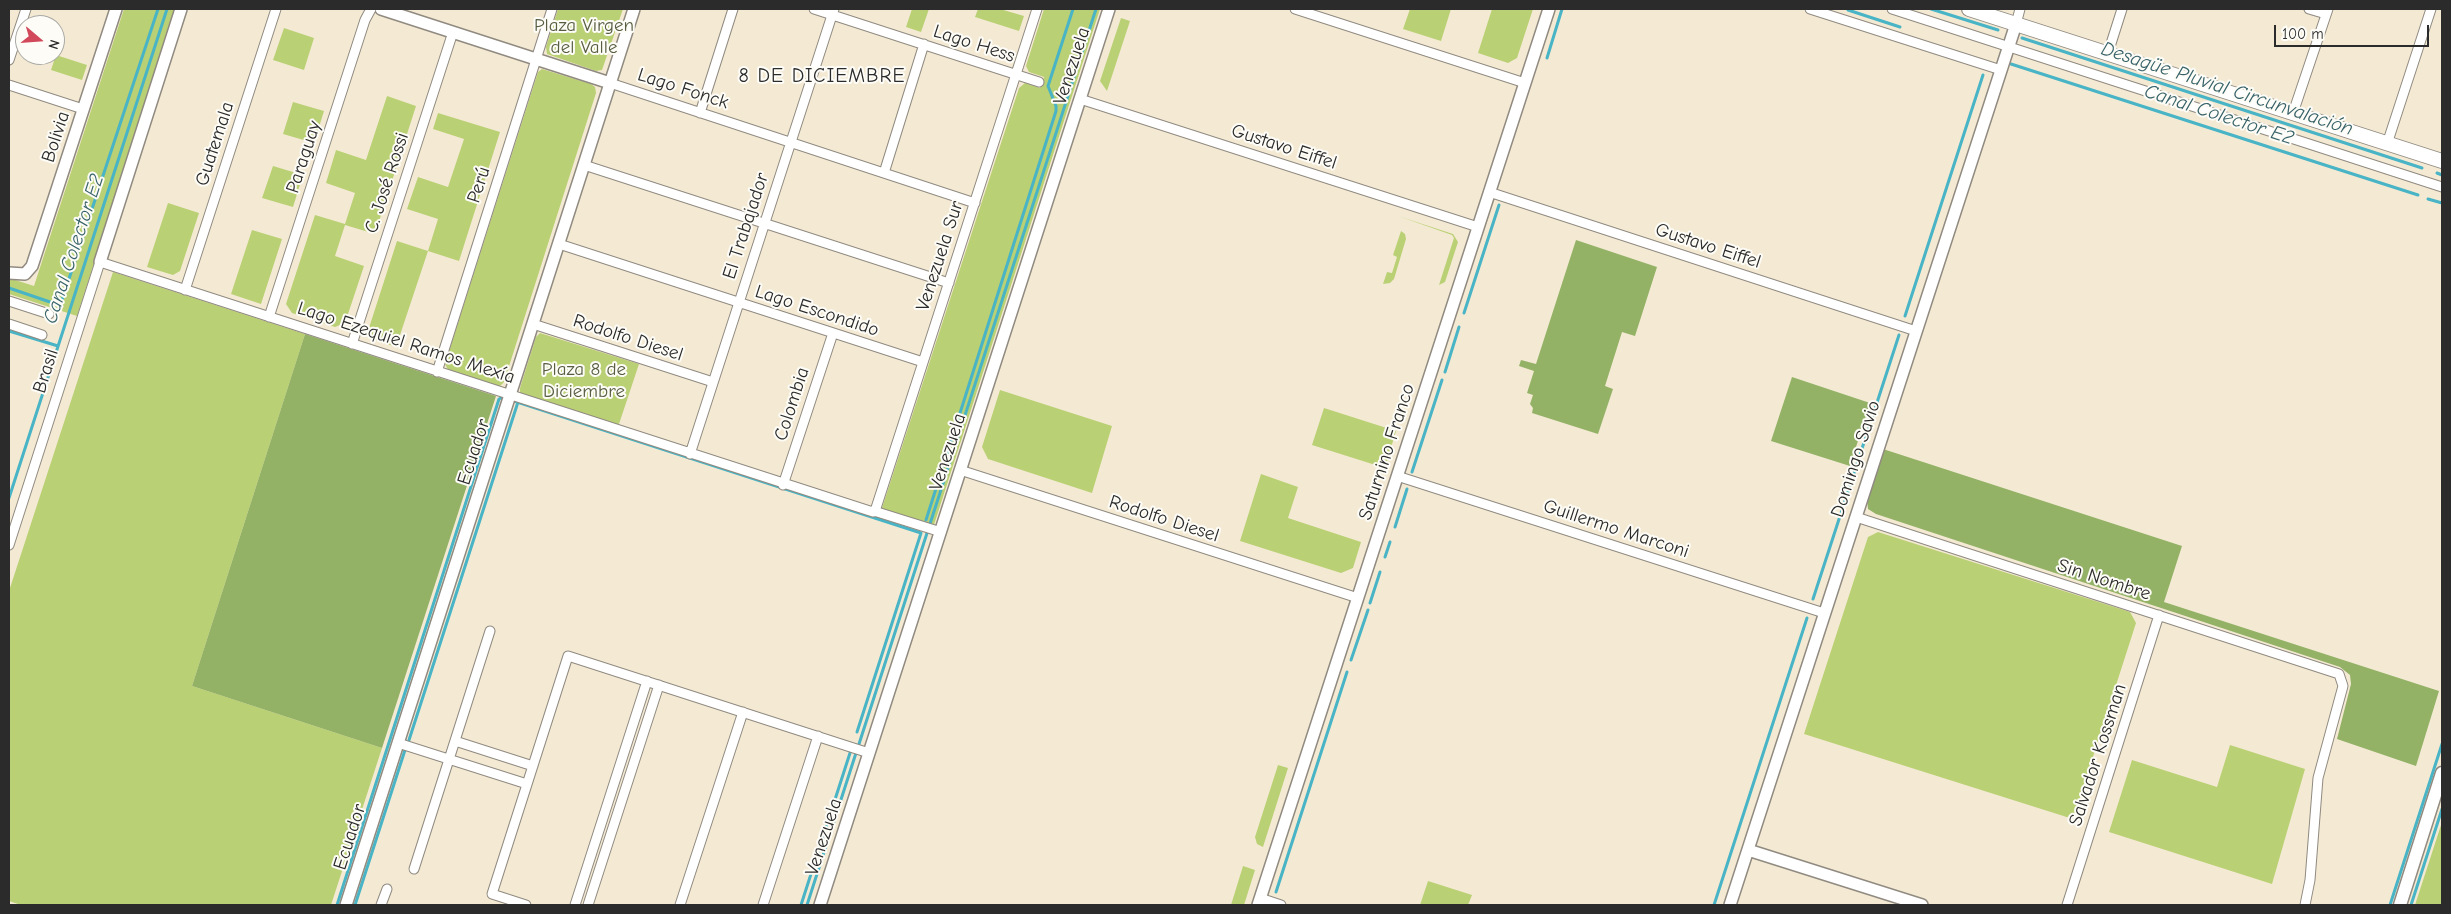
<!DOCTYPE html>
<html>
<head>
<meta charset="utf-8">
<style>
  body { margin:0 }
  #map { position:relative; width:2451px; height:914px; overflow:hidden; background:#f4ead4; font-family:"Comic Neue",sans-serif }
  canvas { display:block }
  .frame { position:absolute; inset:0; border:10px solid #2b2b2b; pointer-events:none }
  .north { position:absolute; left:15px; top:15px; width:50px; height:50px; box-sizing:border-box; background:#fdfcf7; border:1px solid #a9a8a5; border-radius:50%; rotate:108deg; font-size:14px; font-weight:700; line-height:20px; text-align:center; color:#2b2b2b }
  .north::after { content:''; display:block; margin:auto; width:18px; height:22px; background:#d1495b; clip-path:polygon(50% 0,100% 100%,50% 72%,0 100%) }
  .scale { position:absolute; left:2274px; top:25px; width:155px; height:22px; box-sizing:border-box; border:2px solid #2b2b2b; border-top:0; padding-left:6px; font-size:15px; line-height:18px; white-space:nowrap; color:#2b2b2b; -webkit-text-stroke:4px #fdfcf7; paint-order:stroke }
</style>
</head>
<body>
<div id="map">
<canvas width="2451" height="914"></canvas>
<div class="frame"></div>
<div class="north">N</div>
<div class="scale">100 m</div>
</div>
<script>
const context = document.querySelector('canvas').getContext('2d');
context.lineJoin = 'round';
function fillPath(path, color) { context.fillStyle = color; context.fill(path, 'evenodd'); }
const toPath = rows => new Path2D(rows.map(r => 'M' + r).join(''));
function strokePath(path, color, width, dash) { context.strokeStyle = color; context.lineWidth = width; context.lineCap = dash ? 'butt' : 'round'; context.setLineDash(dash || []); context.stroke(path); }
function label(font, color, halo, rows, align = 'center') {
  context.font = font + ' "Comic Neue",sans-serif'; context.lineWidth = 4; context.setLineDash([]); context.textBaseline = 'middle'; context.strokeStyle = halo; context.fillStyle = color; for (const [text, x, y, turn = 0] of rows) {
    context.save(); context.translate(x, y); context.rotate((+turn || 0) * Math.PI / 180); context.textAlign = isNaN(turn) ? turn : align; if (halo) context.strokeText(text, 0, 0); context.fillText(text, 0, 0); context.restore();
  }
}
fillPath(toPath([
  [124,9,176,9,77,316,9,294,9,278,34,286],
  [558,9,623,9,602,70,596,71,547,54,546,47],
  [912,9,929,9,921,32,906,27],
  [978,9,1000,9,1024,16,1019,31,975,17],
  [1044,9,1100,9,932,531,880,514,1019,88,1025,83,1040,88,1044,77,1029,72,1026,66],
  [1410,9,1451,9,1441,41,1403,29],
  [1492,9,1533,9,1517,58,1508,63,1478,53],
  [1121,18,1130,21,1107,91,1100,81],
  [284,28,314,38,304,70,273,60],
  [56,55,87,65,82,80,51,70],
  [542,69,591,84,595,87,596,93,504,382,499,387,448,370,445,364,538,72],
  [387,96,416,106,375,234,345,225,335,256,364,266,345,323,335,327,292,313,286,304,315,215,345,224,355,193,326,183,336,150,366,160],
  [293,102,324,111,314,143,283,134],
  [438,113,500,132,459,261,428,251,396,347,373,339,368,331,397,241,428,251,438,219,407,209,418,177,448,187,464,139,433,129],
  [273,166,303,175,293,207,262,198],
  [168,203,199,213,180,271,173,275,147,267],
  [1398,216,1453,234,1458,242,1445,282,1439,285,1454,238,1452,235],
  [252,230,282,239,261,304,231,294],
  [1401,231,1405,234,1406,239,1394,279,1390,283,1383,284,1387,272,1392,273,1397,257,1393,255],
  [113,272,305,334,192,686,382,748,331,905,21,905,9,901,9,591],
  [540,333,639,364,618,427,520,394,520,388,536,337],
  [1000,390,1112,426,1092,493,988,459,982,447],
  [1324,408,1396,431,1385,468,1312,445],
  [1261,474,1298,487,1288,518,1361,542,1353,568,1341,573,1240,541],
  [1878,532,2130,612,2136,623,2073,819,1804,734,1868,537],
  [2230,745,2305,769,2272,884,2109,832,2132,760,2217,787],
  [1278,765,1288,768,1263,847,1257,844,1255,837],
  [2442,822,2442,905,2415,905],
  [1243,866,1255,870,1244,905,1231,905],
  [1428,881,1472,895,1468,905,1420,905]
]), '#bad074');
fillPath(toPath([
  [1576,240,1657,267,1635,336,1622,332,1605,386,1613,389,1598,434,1532,413,1533,408,1530,404,1533,395,1527,393,1534,371,1519,366,1521,360,1536,364],
  [305,334,496,396,382,748,192,686],
  [1792,377,1870,403,1850,466,1771,441],
  [1883,449,2182,546,2164,602,2439,691,2416,766,2337,739,2351,684,2350,675,2340,667,1876,514,1868,509,1867,499]
]), '#93b266');
strokePath(toPath([
  [1931,9,1998,30],
  [1848,10,1900,27],
  [2022,38,2422,168],
  [1547,58,1562,9],
  [2011,64,2418,195],
  [2437,173,2442,175],
  [2428,199,2442,203],
  [9,288,53,303,59,303,62,300,158,9],
  [1464,313,1499,205],
  [1905,316,1983,75],
  [9,331,58,346],
  [1445,372,1459,327],
  [514,401,921,533],
  [1412,472,1442,380],
  [9,498,167,9],
  [926,520,1056,111,1056,106,1048,86,1073,9],
  [1395,527,1407,489],
  [1385,557,1390,542],
  [1813,599,1899,335],
  [1370,603,1380,572],
  [1351,660,1368,610],
  [857,732,921,533],
  [409,740,518,402],
  [859,744,1096,9],
  [1276,892,1347,672],
  [337,905,499,399,503,397],
  [355,905,405,750],
  [801,905,850,753],
  [807,905,856,753],
  [1714,905,1807,618],
  [2390,905,2442,744],
  [2411,905,2442,809]
]), '#48b4c5', 3);
const minor = toPath([
  [814,9,1039,82],
  [1295,9,1525,83],
  [1810,9,2001,70],
  [1892,9,2442,187],
  [2309,9,2326,14],
  [2016,24,2020,9],
  [2108,53,2122,9],
  [9,60,26,9],
  [610,83,975,203],
  [9,85,83,109],
  [1080,99,1478,227],
  [700,113,733,9],
  [2293,113,2328,9],
  [2387,144,2431,9],
  [584,165,949,283],
  [884,173,924,44],
  [1489,192,1916,331],
  [559,244,923,362],
  [185,290,276,9],
  [9,301,49,314],
  [269,317,365,20,371,9],
  [9,324,42,335],
  [533,324,713,382],
  [352,344,453,32],
  [437,372,552,9],
  [690,454,834,9],
  [960,470,1358,598],
  [1397,476,1824,613],
  [783,485,833,333],
  [874,511,941,532],
  [1856,517,2339,674,2343,686,2318,778,2310,880,2305,905],
  [9,545,100,262,873,512,876,508,1037,9],
  [455,741,533,766],
  [398,743,527,784],
  [414,869,490,631],
  [1260,898,1281,905],
  [381,905,387,889],
  [526,905,492,894,568,656,869,753],
  [575,905,647,681],
  [588,905,659,685],
  [680,905,743,712],
  [763,905,818,736],
  [2067,905,2159,615]
]);
const tertiary = toPath([
  [381,9,610,83],
  [100,262,181,9],
  [9,273,25,274,32,266,116,9],
  [1748,850,1922,905],
  [346,905,634,9],
  [820,905,1109,9],
  [1258,905,1549,9],
  [1730,905,2016,24]
]);
const secondary = toPath([
  [2400,905,2442,773]
]);
const primary = toPath([
  [1969,9,2442,161]
]);
strokePath(minor, '#908a80', 11);
strokePath(tertiary, '#908a80', 14);
strokePath(secondary, '#908a80', 15);
strokePath(primary, '#908a80', 16);
strokePath(minor, '#fff', 9);
strokePath(tertiary, '#fff', 11);
strokePath(secondary, '#fff', 12);
strokePath(primary, '#fff', 14);
label('19px', '#565d41', '#fdfcf7', [
  ["Plaza Virgen",584,26],
  ["del Valle",584,48],
  ["Plaza 8 de",584,370],
  ["Diciembre",584,392]
]);
label('19px', '#2b2b2b', '#fdfcf7', [
  ["Lago Hess",974,44,18],
  ["Venezuela",1072,66,-72],
  ["Lago Fonck",683,89,18],
  ["Bolivia",56,137,-72],
  ["Guatemala",215,144,-72],
  ["Gustavo Eiffel",1284,147,18],
  ["Paraguay",304,157,-72],
  ["C. José Rossi",387,183,-72],
  ["Perú",479,185,-72],
  ["El Trabajador",746,226,-72],
  ["Gustavo Eiffel",1708,246,18],
  ["Venezuela Sur",940,256,-72],
  ["Lago Escondido",817,311,18],
  ["Rodolfo Diesel",628,338,18],
  ["Lago Ezequiel Ramos Mexía",406,343,18],
  ["Brasil",46,371,-72],
  ["Colombia",792,404,-72],
  ["Ecuador",474,452,-72],
  ["Venezuela",948,452,-72],
  ["Saturnino Franco",1387,452,-72],
  ["Domingo Savio",1856,459,-72],
  ["Rodolfo Diesel",1164,519,18],
  ["Guillermo Marconi",1616,529,18],
  ["Sin Nombre",2104,580,18],
  ["Salvador Kossman",2098,755,-72],
  ["Ecuador",350,837,-72],
  ["Venezuela",824,837,-72]
]);
context.letterSpacing = '1px';
label('20px', '#2b2b2b', '#fdfcf7', [
  ["8 DE DICIEMBRE",822,76]
]);
context.letterSpacing = '0px';
label('italic 20px', '#376269', '#fdfcf7', [
  ["Desagüe Pluvial Circunvalación",2227,89,18],
  ["Canal Colector E2",2219,115,18],
  ["Canal Colector E2",74,249,-72]
]);
</script>
</body>
</html>
